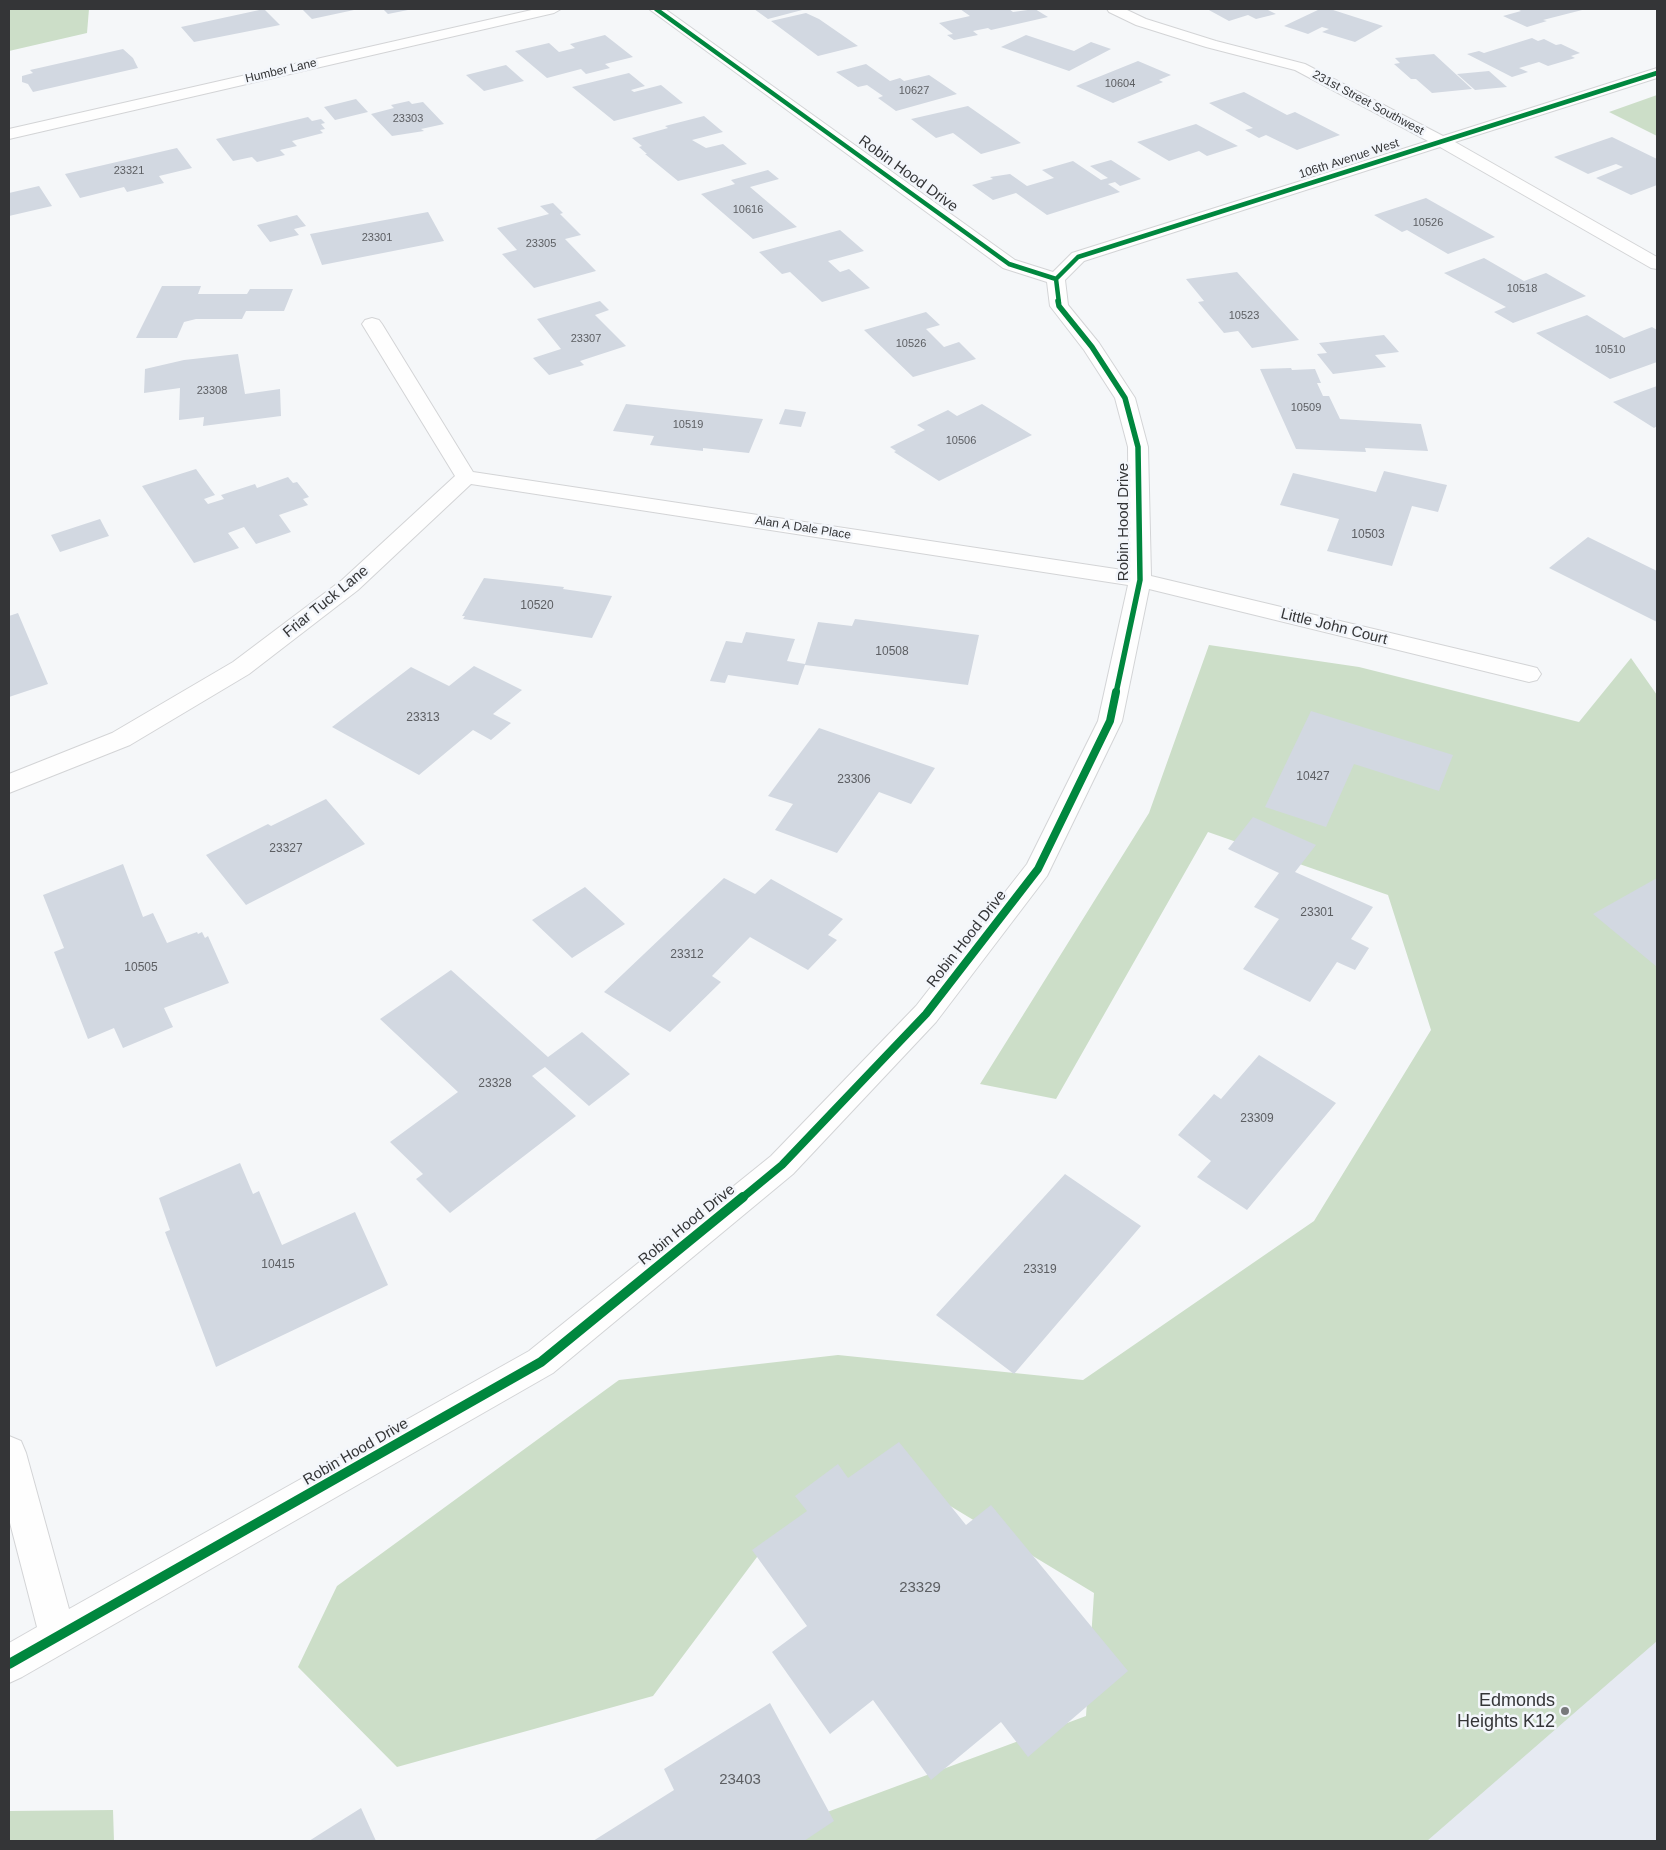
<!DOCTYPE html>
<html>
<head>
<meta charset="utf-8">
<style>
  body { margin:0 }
  #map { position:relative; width:1666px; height:1850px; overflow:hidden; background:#f5f7f9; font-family:Arial,sans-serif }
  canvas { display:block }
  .frame { position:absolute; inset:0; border:10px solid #343537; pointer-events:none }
</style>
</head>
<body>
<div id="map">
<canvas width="1666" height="1850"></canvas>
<div class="frame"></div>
</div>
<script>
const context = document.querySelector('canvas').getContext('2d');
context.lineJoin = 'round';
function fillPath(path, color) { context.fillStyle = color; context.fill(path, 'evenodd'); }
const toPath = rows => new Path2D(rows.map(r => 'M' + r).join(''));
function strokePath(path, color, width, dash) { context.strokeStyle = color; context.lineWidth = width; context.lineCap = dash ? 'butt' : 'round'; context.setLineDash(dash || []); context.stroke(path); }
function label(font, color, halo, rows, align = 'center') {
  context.font = font + ' Arial,sans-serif'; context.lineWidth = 5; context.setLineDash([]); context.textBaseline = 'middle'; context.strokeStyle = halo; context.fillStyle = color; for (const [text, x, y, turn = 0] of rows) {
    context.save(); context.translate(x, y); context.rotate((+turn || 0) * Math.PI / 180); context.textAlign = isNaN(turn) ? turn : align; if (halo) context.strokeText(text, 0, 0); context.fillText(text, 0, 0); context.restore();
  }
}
fillPath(toPath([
  [1657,1580,1657,1841,1290,1841]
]), '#e6eaf2');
fillPath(toPath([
  [9,9,89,9,87,33,9,51],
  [1657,95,1657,136,1609,112],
  [1209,645,1359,667,1579,722,1631,658,1657,695,1657,1641,1427,1841,774,1841,811,1818,1086,1716,1094,1593,937,1498,760,1553,653,1696,397,1767,298,1667,337,1586,619,1380,838,1355,1083,1380,1314,1221,1431,1030,1388,895,1208,832,1056,1099,980,1084,1149,813],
  [113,1810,114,1841,9,1841,9,1811]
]), '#ccdec8');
fillPath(toPath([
  [264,9,280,25,194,42,181,27],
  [302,9,354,9,354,10,312,19],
  [383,9,408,9,408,10,388,14],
  [754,9,806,9,768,19],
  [960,9,1009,9,1013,12,1035,9,1048,17,991,30,988,28,973,31,978,35,954,40,947,35,953,34,939,23,970,16],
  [1207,9,1266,9,1276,14,1256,19,1248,15,1229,21],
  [1320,9,1330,9,1383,26,1355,42,1322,32,1329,29,1322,27,1308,34,1284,26],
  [1517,9,1586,9,1543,20,1547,21,1527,27,1503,16,1521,11],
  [806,13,819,19,858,46,818,56,771,21],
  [605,35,633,57,605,64,610,68,586,74,581,69,547,78,515,51,549,43,559,52,575,48,570,44],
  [1026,35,1074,51,1091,42,1111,49,1069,71,1001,47],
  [1532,38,1538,41,1544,39,1556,45,1561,44,1580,53,1571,56,1575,58,1548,66,1539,62,1519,68,1528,72,1512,77,1467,54,1479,51,1484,53],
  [123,49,133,58,138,68,33,92,28,84,22,82,22,76,33,73,30,70],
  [1434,54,1472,89,1432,93,1416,79,1411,79,1394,64,1400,63,1395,58],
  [1138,61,1171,75,1159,80,1163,82,1113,103,1076,86],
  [866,64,890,81,900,78,904,81,929,75,957,94,896,111,878,98,883,96,867,85,858,87,836,72],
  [506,65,524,81,484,91,466,75],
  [1489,71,1507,87,1475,90,1457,74],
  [629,73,645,86,631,90,634,92,661,85,683,103,614,121,572,87],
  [1244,92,1287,115,1295,112,1340,135,1297,150,1266,135,1259,138,1245,130,1253,128,1209,103],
  [356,99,368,112,335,120,324,107],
  [409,101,412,104,423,102,444,124,421,129,424,131,392,136,371,114,394,108,391,105],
  [968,106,1021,143,981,154,953,133,936,138,911,119],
  [704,116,723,132,692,140,706,148,723,144,747,164,678,181,645,154,647,154,639,147,642,146,632,138,668,128,665,126],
  [308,117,312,121,321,119,325,123,321,124,325,129,320,130,323,133,292,141,297,146,280,150,285,155,257,162,252,157,233,161,216,139],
  [1196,124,1238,146,1207,156,1199,151,1169,161,1137,142],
  [1612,137,1657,159,1657,185,1631,195,1596,178,1623,167,1616,164,1588,174,1554,157],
  [177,148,192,168,159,176,164,183,127,192,124,187,80,198,65,174],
  [1111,160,1141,179,1120,186,1115,182,1108,184,1120,192,1047,215,1016,193,993,200,972,185,993,179,990,177,1010,174,1027,186,1054,178,1042,170,1073,161,1101,180,1108,178,1090,166],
  [768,170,779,179,750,187,797,227,753,239,701,194,735,184,731,180],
  [39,186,52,206,9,216,9,193],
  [1426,198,1495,237,1448,254,1407,230,1402,232,1374,215],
  [553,203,563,213,560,214,581,235,565,239,596,271,534,288,502,254,517,250,497,228,549,214,540,206],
  [428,212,444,241,322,265,310,234],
  [297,215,306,226,294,229,299,235,270,242,257,225],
  [840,230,864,251,828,261,840,272,849,269,870,288,822,302,790,272,782,274,759,252],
  [1484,258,1524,281,1546,273,1586,296,1513,323,1494,312,1506,307,1444,273],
  [1237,272,1299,340,1252,348,1238,331,1224,333,1198,302,1204,301,1186,279],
  [162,286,201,286,198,294,247,294,250,289,293,289,284,311,246,311,242,319,196,319,184,322,177,338,136,338],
  [600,301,609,310,595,315,626,346,580,361,584,365,549,375,533,358,561,349,537,319],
  [926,312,940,325,926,329,944,347,959,342,976,359,913,377,864,330],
  [1587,315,1624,338,1652,327,1657,330,1657,362,1610,379,1536,333],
  [1384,335,1399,352,1375,355,1386,367,1333,374,1317,354,1327,353,1319,343],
  [238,354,245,394,280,389,281,416,203,426,204,417,179,420,180,388,144,393,145,369,184,360],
  [1291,368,1292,370,1315,369,1321,383,1317,383,1323,396,1329,396,1340,419,1421,424,1428,451,1365,448,1366,452,1296,449,1260,369],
  [1657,386,1657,426,1654,428,1613,402],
  [626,404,763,419,749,453,703,448,703,451,650,445,654,436,613,431],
  [982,404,1032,435,939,481,894,452,896,451,890,447,925,430,917,425,948,410,957,416],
  [785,409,806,412,801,427,779,424],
  [196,469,215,495,204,499,208,504,224,499,221,495,255,484,257,488,288,477,293,483,297,482,309,497,303,499,308,505,279,515,291,532,256,544,244,527,228,533,239,548,194,563,142,486],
  [1384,471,1447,485,1438,512,1412,506,1392,566,1327,551,1339,519,1280,505,1293,473,1376,492],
  [100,519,109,536,60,552,51,535],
  [1588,537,1657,571,1657,622,1549,568],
  [484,578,564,587,563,589,612,596,592,638,463,619,465,616,462,616],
  [18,613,48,684,9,697,9,616],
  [855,619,979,635,968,685,805,665,798,685,728,675,725,683,710,681,726,641,742,643,746,632,795,639,787,661,805,664,818,622,852,626],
  [474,666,522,690,493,714,511,723,491,740,473,730,419,775,332,727,411,667,449,686],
  [1311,711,1453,755,1439,791,1354,764,1326,827,1265,807],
  [819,728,935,768,911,804,879,792,837,853,775,830,793,804,768,796],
  [326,799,365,844,246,905,206,855,268,824,271,826],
  [1253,817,1316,845,1295,872,1373,907,1351,939,1369,948,1355,970,1337,962,1310,1002,1243,969,1279,919,1254,907,1279,873,1228,849],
  [123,864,143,917,153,913,167,943,197,932,198,934,202,932,205,938,208,936,229,983,164,1008,173,1027,123,1048,114,1028,88,1039,54,952,64,948,43,895],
  [724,878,755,894,771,879,843,919,828,935,837,940,808,970,750,937,712,976,721,982,670,1032,604,992],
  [1657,878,1657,967,1593,914],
  [585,887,625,924,572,958,532,920],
  [451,970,548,1057,582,1032,630,1074,589,1106,545,1067,532,1076,576,1116,450,1213,416,1179,423,1174,390,1142,458,1092,380,1019],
  [1259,1055,1336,1103,1247,1210,1197,1177,1211,1161,1178,1135,1214,1094,1221,1099],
  [240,1163,253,1194,259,1191,282,1245,355,1212,388,1285,216,1367,165,1232,170,1230,159,1198],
  [1065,1174,1141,1226,1014,1374,936,1315],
  [899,1442,966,1525,991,1505,1128,1671,1028,1757,1001,1722,931,1780,873,1700,830,1734,772,1652,807,1626,752,1550,807,1511,795,1496,838,1464,848,1478],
  [770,1703,834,1821,804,1841,593,1841,674,1790,664,1769],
  [361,1808,376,1841,309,1841]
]), '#d2d8e1');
const minor = toPath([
  [536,9,561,9,554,13,9,139,9,129,536,9],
  [649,9,665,9,1015,260,1053,272,1072,253,1428,141,1295,70,1206,47,1136,25,1109,12,1107,9,1125,9,1146,19,1216,41,1305,64,1443,136,1657,68,1657,78,1455,142,1657,257,1657,269,1651,268,1440,147,1084,261,1065,280,1068,305,1099,343,1135,398,1148,447,1151,576,1529,666,1537,668,1541,674,1537,680,1529,682,1149,589,1122,721,1047,876,936,1022,793,1174,553,1373,22,1677,9,1683,9,1643,37,1627,9,1519,9,1436,21,1441,26,1453,69,1609,529,1351,771,1156,916,1006,1027,864,1098,721,1128,585,471,484,358,590,249,674,130,745,9,793,9,774,112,733,233,662,342,580,455,476,362,324,365,320,372,318,379,320,382,324,473,472,1129,571,1128,447,1115,398,1084,350,1050,306,1047,282,1003,268,649,9]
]);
strokePath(minor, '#d3d4d6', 2);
fillPath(minor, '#fefefe');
strokePath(toPath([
  [656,9,1009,264,1056,279],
  [1056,279,1078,257,1657,73],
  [1056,279,1059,303]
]), '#00873e', 4.5);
strokePath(toPath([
  [1058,301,1059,306,1092,347,1125,398,1138,447,1140,580,1116,693]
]), '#00873e', 5.5);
strokePath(toPath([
  [742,1198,782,1165,926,1014,1038,869,1110,721,1116,692]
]), '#00873e', 8);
strokePath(toPath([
  [9,1664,541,1362,743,1197]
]), '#00873e', 10);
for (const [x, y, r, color] of [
  [1565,1711,5,"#78797b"]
]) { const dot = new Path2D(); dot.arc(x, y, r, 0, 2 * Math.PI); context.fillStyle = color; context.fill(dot); strokePath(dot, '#f3f6fb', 2); }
label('11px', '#5c5e62', null, [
  ["10604",1120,84],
  ["10627",914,91],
  ["23303",408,119],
  ["23321",129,171],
  ["10616",748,210],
  ["10526",1428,223],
  ["23301",377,238],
  ["23305",541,244],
  ["10518",1522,289],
  ["10523",1244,316],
  ["23307",586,339],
  ["10526",911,344],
  ["10510",1610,350],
  ["23308",212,391],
  ["10509",1306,408],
  ["10519",688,425],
  ["10506",961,441]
]);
label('12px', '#343537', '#f3f6fb', [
  ["Humber Lane",281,71,-13],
  ["231st Street Southwest",1368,103,28],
  ["106th Avenue West",1349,159,-18],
  ["Alan A Dale Place",803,528,9]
]);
label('12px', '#5c5e62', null, [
  ["10503",1368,535],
  ["10520",537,606],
  ["10508",892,652],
  ["23313",423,718],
  ["10427",1313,777],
  ["23306",854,780],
  ["23327",286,849],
  ["23301",1317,913],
  ["23312",687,955],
  ["10505",141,968],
  ["23328",495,1084],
  ["23309",1257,1119],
  ["10415",278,1265],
  ["23319",1040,1270]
]);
label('15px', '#343537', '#f3f6fb', [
  ["Robin Hood Drive",908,174,36],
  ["Robin Hood Drive",1124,522,-90],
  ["Friar Tuck Lane",326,602,-39],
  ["Little John Court",1334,627,14],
  ["Robin Hood Drive",967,939,-52],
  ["Robin Hood Drive",687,1225,-39],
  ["Robin Hood Drive",356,1452,-30]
]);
label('15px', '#5c5e62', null, [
  ["23329",920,1588],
  ["23403",740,1780]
]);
label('18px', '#343537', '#f3f6fb', [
  ["Edmonds",1555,1701],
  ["Heights K12",1555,1722]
], 'right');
</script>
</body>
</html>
